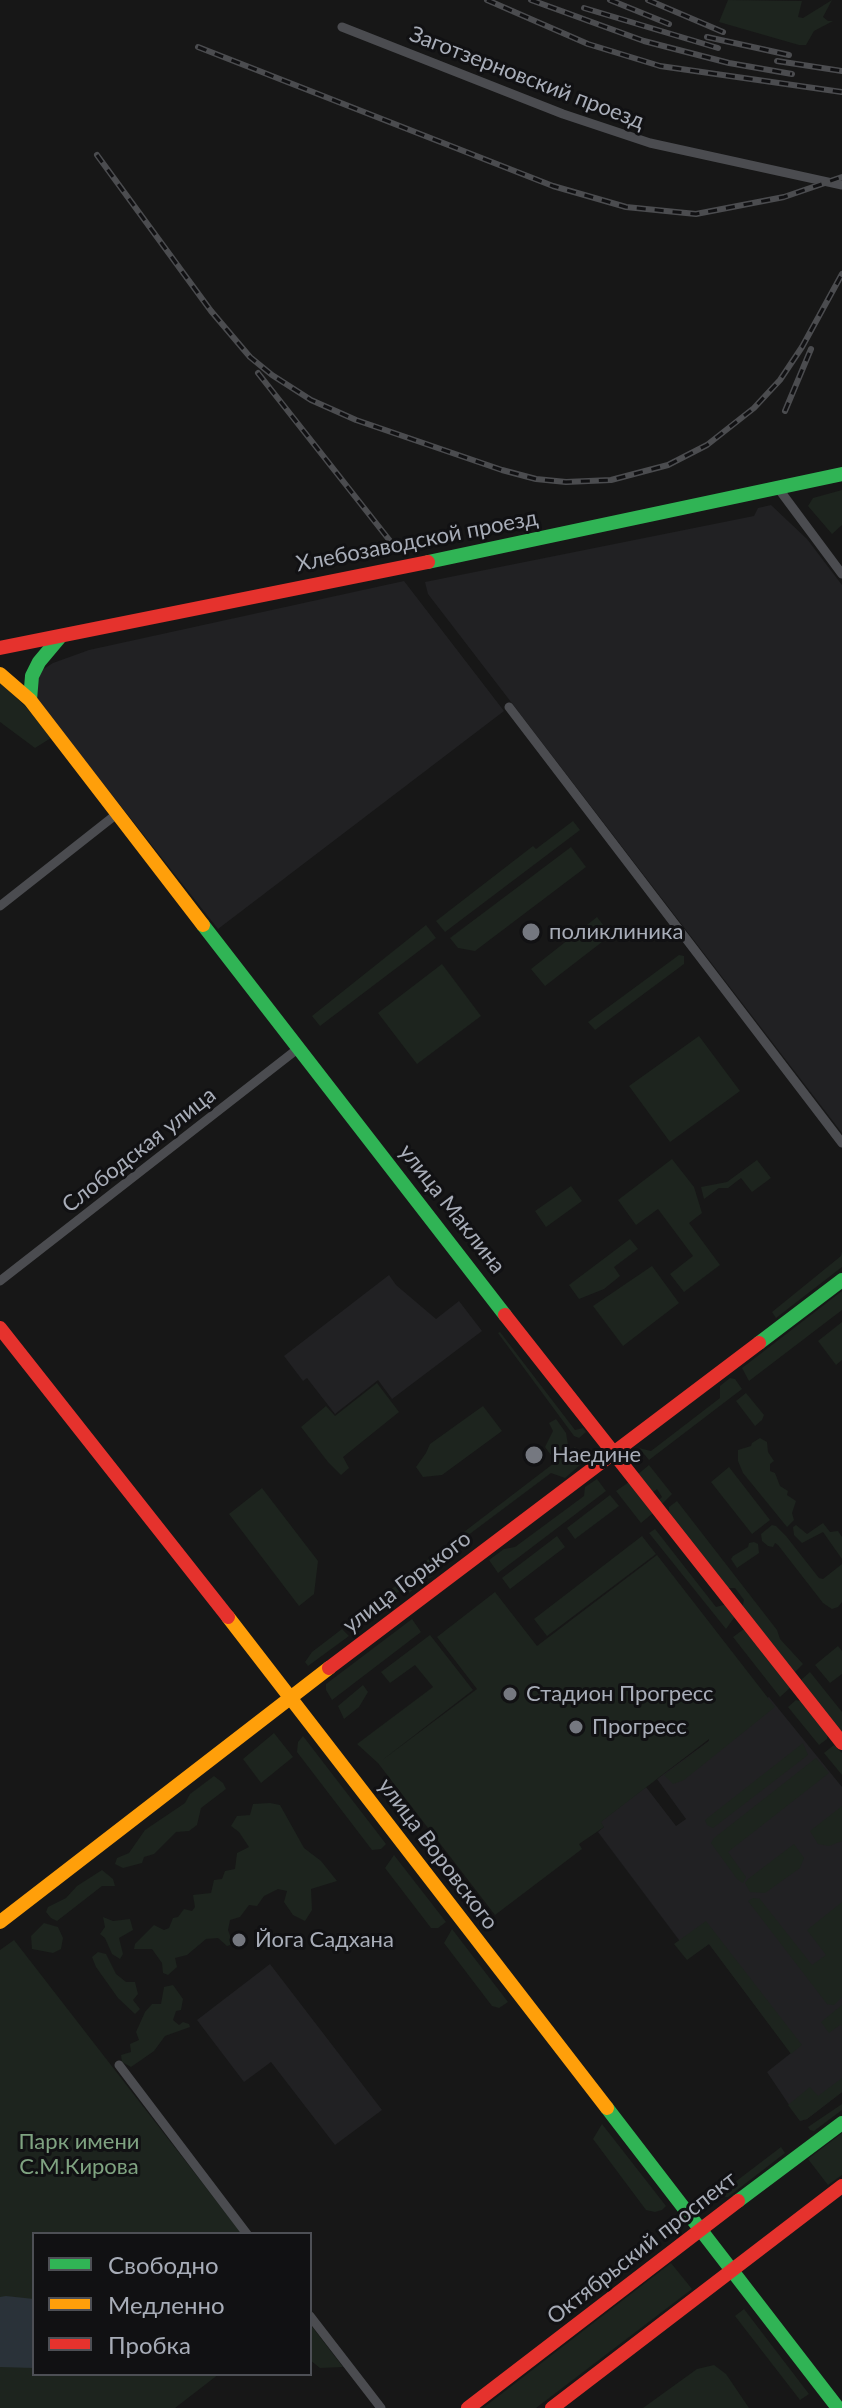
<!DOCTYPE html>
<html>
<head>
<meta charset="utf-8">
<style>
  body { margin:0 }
  #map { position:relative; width:842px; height:2408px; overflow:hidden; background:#171717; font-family:Lato,sans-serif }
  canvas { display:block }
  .legend { position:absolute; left:32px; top:2232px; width:280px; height:144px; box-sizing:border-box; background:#111113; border:2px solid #4d4f55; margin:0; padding:10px 14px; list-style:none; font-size:24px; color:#a8adb8 }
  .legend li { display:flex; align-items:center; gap:16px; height:40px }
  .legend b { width:40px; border:2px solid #4d4f55 }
</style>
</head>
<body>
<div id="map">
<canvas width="842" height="2408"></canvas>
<ul class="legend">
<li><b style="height:10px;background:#30b455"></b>Свободно</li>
<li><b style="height:10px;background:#ff9f0a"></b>Медленно</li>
<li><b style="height:10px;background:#e5322d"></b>Пробка</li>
</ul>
</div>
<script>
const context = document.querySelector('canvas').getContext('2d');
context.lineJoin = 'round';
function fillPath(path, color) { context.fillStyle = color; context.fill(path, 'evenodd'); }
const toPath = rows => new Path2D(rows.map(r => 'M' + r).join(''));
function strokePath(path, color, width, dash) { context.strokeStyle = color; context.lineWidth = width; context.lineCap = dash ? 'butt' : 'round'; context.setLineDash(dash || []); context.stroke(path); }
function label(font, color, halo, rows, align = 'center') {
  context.font = font + ' Lato,sans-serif'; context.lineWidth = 6; context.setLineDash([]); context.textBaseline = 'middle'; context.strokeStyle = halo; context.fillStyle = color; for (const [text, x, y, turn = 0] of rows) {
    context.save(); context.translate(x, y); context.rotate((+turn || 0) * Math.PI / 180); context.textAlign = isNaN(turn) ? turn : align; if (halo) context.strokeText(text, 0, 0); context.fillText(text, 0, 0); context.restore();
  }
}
fillPath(toPath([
  [771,505,807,539,842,585,842,1133,428,594,425,582,754,516,758,508],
  [404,581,504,711,218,929,41,705,36,696,38,678,42,670,53,663,89,650],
  [389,1275,396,1285,436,1319,459,1301,482,1331,392,1399,378,1380,335,1414,307,1378,303,1381,284,1356],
  [769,1697,842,1787,842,2092,807,2119,800,2121,767,2072,791,2053,709,1944,691,1956,598,1832,604,1827,600,1822,646,1787,676,1826,686,1819,657,1779],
  [270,1964,382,2110,335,2145,271,2062,244,2082,197,2020]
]), '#212123');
fillPath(toPath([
  [728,0,802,1,798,17,803,18,832,0,823,17,828,21,833,21,814,31,806,45,799,45,719,22],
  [842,490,842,525,832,534,808,506,813,498],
  [0,682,27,708,51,738,35,748,0,722],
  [573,821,580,830,445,932,436,921,533,846,536,849],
  [571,847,586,867,475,951,458,948,450,938],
  [597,917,611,935,545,986,531,969],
  [426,925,436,938,320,1026,312,1016],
  [679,955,684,956,684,964,595,1030,588,1022],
  [442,964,481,1016,417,1064,378,1013],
  [699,1036,740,1091,670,1142,629,1086],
  [672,1159,694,1187,702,1213,689,1223,720,1265,684,1292,670,1274,693,1256,658,1209,636,1225,618,1200],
  [757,1160,771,1178,752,1192,741,1178,728,1188,719,1188,704,1199,701,1187,727,1182],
  [571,1186,582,1201,546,1227,535,1211],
  [630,1239,638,1249,614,1267,620,1276,604,1289,579,1299,569,1285],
  [842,1251,842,1267,776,1318,772,1312,841,1256],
  [652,1266,679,1303,623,1346,593,1306],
  [842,1291,842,1310,749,1381,742,1368],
  [842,1322,842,1360,836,1365,818,1341],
  [500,1332,575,1430,583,1428,586,1432,579,1438,574,1436,498,1333],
  [730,1378,735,1379,742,1389,649,1460,639,1448,651,1451,720,1398,720,1386],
  [377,1383,399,1412,343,1457,349,1468,341,1475,328,1462,301,1427,326,1406,335,1416],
  [746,1393,764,1415,762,1420,755,1426,736,1401],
  [483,1406,502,1431,442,1475,423,1477,416,1467,426,1453,430,1444],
  [556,1419,566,1433,568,1445,553,1458,545,1447,553,1431,549,1423],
  [760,1438,767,1442,768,1452,774,1461,770,1464,770,1471,775,1473,780,1486,788,1491,787,1495,796,1501,792,1513,794,1520,787,1527,743,1473,738,1461,738,1450,751,1446,752,1443],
  [575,1447,585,1460,580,1465,565,1478,551,1473,431,1563,433,1576,428,1579,418,1577,413,1571],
  [649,1465,672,1494,661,1505,658,1501,662,1497,657,1489,652,1493,637,1475],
  [729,1467,770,1520,752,1534,711,1482],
  [597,1479,606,1491,498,1573,489,1560,504,1549,515,1547,584,1496,585,1487],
  [629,1482,653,1513,641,1523,616,1491],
  [262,1488,318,1561,314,1594,299,1606,229,1514],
  [610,1495,619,1506,575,1539,567,1528],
  [677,1501,777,1630,780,1639,803,1664,795,1672,742,1609,744,1600,735,1588,727,1588,669,1515,669,1507],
  [823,1523,830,1532,838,1531,842,1537,842,1559,823,1532,802,1543,794,1535,793,1527,796,1525,807,1534],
  [772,1525,776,1526,786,1536,819,1578,823,1579,842,1564,842,1602,838,1607,832,1609,823,1603,778,1545,775,1543,773,1547,768,1546,762,1541,761,1534],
  [655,1529,716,1607,727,1604,736,1615,726,1629,649,1533],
  [557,1536,565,1547,510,1589,502,1578],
  [642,1536,656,1554,547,1636,534,1619],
  [754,1542,758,1544,759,1553,737,1568,731,1559,733,1556,748,1547,749,1543],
  [657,1555,775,1707,684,1780,673,1784,664,1775,709,1741,709,1739,601,1822,604,1827,579,1844,582,1849,495,1915,378,1763,357,1744,433,1687,415,1665,390,1683,381,1672,430,1635,473,1690,381,1761,477,1689,437,1637,495,1592,537,1646],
  [408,1576,415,1588,409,1593,398,1592,358,1623,363,1627,357,1632,350,1622],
  [412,1619,421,1632,332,1700,326,1690,326,1684],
  [342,1629,349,1636,308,1666,305,1662,312,1652],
  [744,1629,791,1687,780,1697,733,1637],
  [838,1646,842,1651,842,1674,830,1683,815,1665],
  [810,1672,842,1712,842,1733,802,1683,802,1679],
  [363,1685,368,1692,359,1707,344,1719,338,1706],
  [796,1700,804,1702,828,1734,827,1739,819,1745,788,1707],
  [274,1733,293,1757,261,1783,243,1759],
  [303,1736,386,1844,381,1849,372,1850,297,1752,298,1742],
  [803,1743,808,1755,713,1828,707,1825,705,1820],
  [834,1745,842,1753,842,1775,824,1753],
  [816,1758,829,1773,728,1852,746,1877,743,1883,737,1879,711,1843,714,1838],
  [214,1776,223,1783,226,1789,201,1808,197,1825,189,1831,176,1832,154,1854,144,1857,142,1863,123,1868,115,1864,117,1858,129,1853,145,1830,185,1803,190,1794],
  [270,1803,280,1805,304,1848,321,1861,337,1881,311,1889,312,1910,305,1921,293,1915,284,1902,287,1891,278,1889,264,1896,257,1906,249,1905,240,1917,230,1920,228,1930,233,1944,227,1946,218,1938,206,1939,187,1955,175,1958,177,1967,168,1975,163,1973,162,1963,152,1949,134,1949,135,1944,154,1925,164,1930,169,1928,173,1918,178,1917,184,1909,192,1911,195,1907,193,1895,211,1893,214,1880,222,1879,225,1871,235,1869,237,1853,249,1847,239,1832,231,1826,237,1816,250,1815,253,1804],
  [842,1806,842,1841,829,1846,818,1844,810,1831],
  [794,1844,804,1858,800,1868,765,1893,750,1892,745,1883,748,1879],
  [394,1855,446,1922,438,1928,431,1928,385,1868],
  [102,1870,113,1879,115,1886,102,1886,57,1921,51,1918,46,1912,48,1907,66,1898,77,1886],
  [753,1898,760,1899,812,1965,826,1955,807,1930,842,1902,842,1997,834,2005,827,2004,748,1901],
  [103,1917,113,1921,130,1919,133,1930,119,1938,123,1954,120,1959,112,1954,105,1938,100,1934,105,1927],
  [706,1921,802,2045,791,2054,709,1944,687,1960,674,1944],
  [44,1923,58,1927,63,1938,61,1949,53,1953,32,1949,31,1936],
  [452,1929,508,2002,499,2008,492,2006,444,1943],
  [14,1940,242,2234,34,2234,34,2374,219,2374,175,2408,0,2408,0,1950],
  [98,1952,106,1954,116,1974,126,1982,135,1982,138,1994,133,2000,140,2009,135,2014,118,1998,96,1967,92,1957],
  [173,1985,183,1999,181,2010,176,2011,173,2020,179,2025,183,2022,189,2024,190,2027,165,2036,154,2051,131,2067,122,2062,121,2055,131,2052,130,2044,139,2040,136,2032,145,2012,152,2004,161,2004,164,1987],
  [842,2005,842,2026,840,2025,829,2033,821,2022],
  [842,2078,842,2092,807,2119,800,2121,788,2105,810,2087,818,2096],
  [842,2104,842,2110,814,2131,810,2130,808,2127],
  [602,2124,666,2206,662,2210,655,2212,646,2210,593,2139],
  [842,2133,842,2175,828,2185,808,2159],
  [781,2147,785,2153,728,2197,725,2197,722,2192],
  [671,2263,692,2289,536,2408,483,2408],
  [744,2309,809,2394,800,2400,735,2316],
  [310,2324,343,2367,320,2368,310,2360],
  [714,2365,726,2374,749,2408,643,2408,697,2369]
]), '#1d241e');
fillPath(toPath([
  [6,2296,34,2299,34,2368,0,2367,0,2297]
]), '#2a3239');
strokePath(toPath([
  [342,27,563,114,650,143,842,185],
  [778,488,842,574],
  [509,707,842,1143],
  [0,906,118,813],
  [0,1281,300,1047],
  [119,2065,247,2234],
  [310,2316,381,2408]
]), '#4b4c50', 9);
strokePath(toPath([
  [428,562,842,474],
  [30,700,32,676,39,662,60,637],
  [203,925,505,1315],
  [759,1343,842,1280],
  [607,2108,700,2229],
  [738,2201,842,2123],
  [700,2229,838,2408]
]), '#30b455', 14);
strokePath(toPath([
  [0,674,30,700,203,925],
  [228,1617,607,2108],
  [0,1922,329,1668]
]), '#ff9f0a', 14);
strokePath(toPath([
  [0,648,428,562],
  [505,1315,842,1743],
  [0,1328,228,1617],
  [329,1668,759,1343],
  [468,2408,738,2201],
  [552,2408,842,2186]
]), '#e5322d', 14);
const rail = toPath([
  [487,0,588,44,660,66,842,92],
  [531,0,644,41,729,63,792,74],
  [610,0,669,24],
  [648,0,723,32],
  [584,8,718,48],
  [707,37,789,55],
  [198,47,553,186,626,207,696,214,784,197,842,177],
  [777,61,842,71],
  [97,155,211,311,250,357,272,375,311,400,356,420,502,470,536,479,566,482,611,480,668,465,707,445,754,408,780,380,802,347,842,274],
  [258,373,394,546],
  [785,411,811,349]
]);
strokePath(rail, '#4b4c4f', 6);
strokePath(rail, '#111113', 3, [9]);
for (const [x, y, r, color] of [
  [531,932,10,"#757880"],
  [534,1455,10,"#757880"],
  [510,1694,8,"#757880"],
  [576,1727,8,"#757880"],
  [239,1940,8,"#757880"]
]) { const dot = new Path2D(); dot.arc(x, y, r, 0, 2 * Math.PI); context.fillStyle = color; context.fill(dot); strokePath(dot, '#111113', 3); }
label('22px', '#a8adb8', '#111113', [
  ["Заготзерновский проезд",527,78,21],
  ["Хлебозаводской проезд",417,541,-11],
  ["Слободская улица",139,1150,-38],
  ["улица Маклина",452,1209,52],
  ["улица Горького",407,1582,-37],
  ["улица Воровского",438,1854,53],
  ["Октябрьский проспект",642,2248,-38]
]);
label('22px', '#a8adb8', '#111113', [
  ["поликлиника",549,932],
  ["Наедине",552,1455],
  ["Стадион Прогресс",526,1694],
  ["Прогресс",592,1727],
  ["Йога Садхана",255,1940]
], 'left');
label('22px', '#7fa381', '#111113', [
  ["Парк имени",79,2142],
  ["С.М.Кирова",79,2167]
]);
</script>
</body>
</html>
